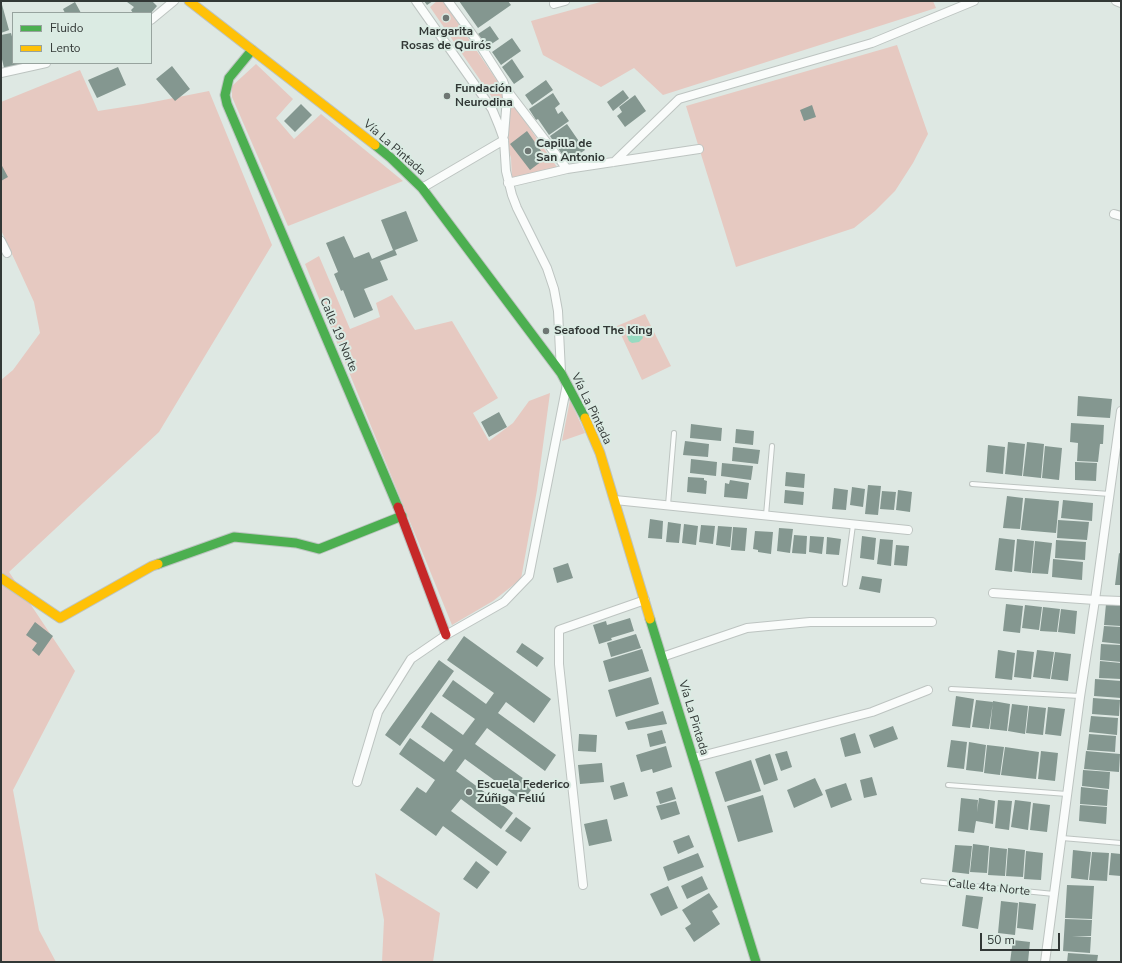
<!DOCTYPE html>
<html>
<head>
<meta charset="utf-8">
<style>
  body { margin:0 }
  #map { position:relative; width:1122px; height:963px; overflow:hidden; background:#dee8e3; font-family:"Nunito Sans",sans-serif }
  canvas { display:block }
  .frame { position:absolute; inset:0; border:2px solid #323836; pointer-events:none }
  .legend { position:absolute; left:12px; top:12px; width:140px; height:52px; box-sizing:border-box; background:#dbebe3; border:1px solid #97a39e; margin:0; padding:5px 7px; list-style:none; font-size:12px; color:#323836 }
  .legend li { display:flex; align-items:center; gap:8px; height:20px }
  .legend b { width:20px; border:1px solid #97a39e }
  .scale { position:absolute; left:980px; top:933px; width:80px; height:18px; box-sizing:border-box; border:2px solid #323836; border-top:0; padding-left:5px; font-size:12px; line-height:14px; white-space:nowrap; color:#323836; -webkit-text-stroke:3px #dbebe3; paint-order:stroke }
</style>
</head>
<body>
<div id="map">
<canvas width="1122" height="963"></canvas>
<div class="frame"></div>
<ul class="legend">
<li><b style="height:5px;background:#4caf50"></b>Fluido</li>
<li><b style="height:5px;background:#ffc107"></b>Lento</li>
</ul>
<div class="scale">50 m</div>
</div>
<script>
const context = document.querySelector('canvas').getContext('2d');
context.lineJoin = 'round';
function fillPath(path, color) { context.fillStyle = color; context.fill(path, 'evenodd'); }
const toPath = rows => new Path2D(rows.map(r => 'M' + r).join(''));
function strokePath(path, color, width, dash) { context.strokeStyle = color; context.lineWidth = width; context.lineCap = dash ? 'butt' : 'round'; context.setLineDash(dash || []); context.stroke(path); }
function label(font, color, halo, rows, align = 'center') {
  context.font = font + ' "Nunito Sans",sans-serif'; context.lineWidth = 4; context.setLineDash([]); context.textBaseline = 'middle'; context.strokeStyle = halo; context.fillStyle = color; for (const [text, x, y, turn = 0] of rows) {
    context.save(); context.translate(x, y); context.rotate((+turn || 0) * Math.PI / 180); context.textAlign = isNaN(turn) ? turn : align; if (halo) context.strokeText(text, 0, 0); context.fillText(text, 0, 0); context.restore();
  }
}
fillPath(toPath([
  [437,1,443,1,502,88,504,100,498,106,430,7],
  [604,1,933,1,936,8,663,95,634,68,601,87,543,55,531,21],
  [897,45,928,134,913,163,895,191,875,211,854,228,736,267,686,106],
  [256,64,293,99,276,118,294,139,321,114,403,181,288,226,232,97,232,86],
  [80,70,98,111,143,104,209,91,272,245,159,432,9,572,75,671,13,790,39,930,56,962,1,962,1,380,13,370,40,333,34,302,1,230,1,102],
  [510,100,559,170,512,179,511,158,506,141],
  [319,256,350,329,380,317,376,303,392,295,415,330,452,321,498,398,473,413,489,441,513,423,529,401,550,393,537,490,521,579,493,601,452,625,305,264],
  [645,314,671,366,642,380,617,326],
  [570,400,585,433,562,441],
  [375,873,440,913,433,962,382,962,384,920]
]), '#e6c9c1');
fillPath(toPath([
  [633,326,637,326,640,329,643,338,639,342,632,343,629,341,627,336,627,331]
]), '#97dbc1');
fillPath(toPath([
  [1,1,9,30,1,33],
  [128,1,152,1,157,6,151,13,133,13,131,10,134,7,127,2],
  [424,1,433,1,427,5],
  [459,1,508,1,511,5,478,28],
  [75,2,81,13,65,13,63,9],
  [490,26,499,39,487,47,478,34],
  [11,33,13,40,13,63,19,63,19,65,4,68,1,55,1,35],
  [512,38,521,51,501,65,492,52],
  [512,59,524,77,514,84,502,67],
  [172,66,190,89,175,101,156,79],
  [118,67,126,85,97,98,88,80],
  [546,80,553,90,532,105,525,95],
  [623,90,629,98,613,111,607,102],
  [553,93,560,104,555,108,558,114,562,111,569,121,549,135,538,119,536,120,529,109],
  [635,95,646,111,625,127,617,116,622,112,619,107],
  [301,104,312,115,295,132,284,121],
  [812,105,816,117,804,121,800,110],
  [567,124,585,150,567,162,550,136],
  [527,131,546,158,530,170,510,144],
  [1,164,8,177,1,181],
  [406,211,418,241,395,250,397,255,380,261,388,280,364,289,373,310,354,318,343,290,341,291,334,274,338,272,326,243,344,236,354,258,369,252,372,259,393,250,381,220],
  [1078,396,1112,399,1110,418,1077,416],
  [499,412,507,427,489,437,481,422],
  [1071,423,1104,425,1103,444,1100,444,1098,462,1077,461,1078,443,1070,442],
  [691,424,722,428,721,441,690,438],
  [736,429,754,431,753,445,735,443],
  [685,441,709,444,708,457,683,455],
  [1008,442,1025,444,1022,476,1005,474],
  [1027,442,1044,444,1041,478,1023,476],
  [988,445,1005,447,1003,474,986,472],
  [1045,446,1062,448,1059,480,1042,478],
  [733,447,760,450,758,464,732,461],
  [691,459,717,462,716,476,690,473],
  [1075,462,1097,463,1096,481,1075,480],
  [722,463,753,466,751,480,721,476],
  [786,472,805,474,804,488,785,486],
  [688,477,704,478,704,480,707,481,706,494,687,492],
  [730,480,749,483,747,499,724,497,725,483,729,484],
  [868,485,881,486,878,515,865,514],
  [852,487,865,489,863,507,850,505],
  [834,488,848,490,846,510,832,509],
  [785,490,804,492,803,505,784,503],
  [898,490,912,492,910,512,896,510],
  [882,491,896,492,894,510,880,509],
  [1007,496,1023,498,1020,529,1003,528],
  [1025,498,1059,501,1056,533,1021,530],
  [1063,500,1093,503,1092,521,1061,518],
  [650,519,663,521,662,539,648,538],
  [1058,520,1089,522,1087,540,1057,538],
  [668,522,681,524,679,543,666,542],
  [684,524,698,526,696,545,682,543],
  [701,525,715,526,713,544,699,542],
  [718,526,732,527,730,547,716,545],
  [733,527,747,528,745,551,731,550],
  [779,528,793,529,790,553,777,551],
  [755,531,773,532,771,554,758,552,758,550,753,549],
  [794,535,807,536,806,554,792,553],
  [810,536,824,537,822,554,809,552],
  [862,536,876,538,874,560,860,558],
  [827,537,841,539,839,555,826,554],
  [999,538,1015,540,1012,572,995,570],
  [880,539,893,540,891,566,877,564],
  [1017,539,1034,541,1031,573,1014,571],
  [1056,540,1086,542,1085,560,1055,558],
  [1035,541,1052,543,1048,574,1032,573],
  [896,545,909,546,907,566,894,565],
  [1119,553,1121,554,1121,585,1115,585],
  [1053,559,1083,562,1082,580,1052,577],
  [568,563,573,578,557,583,553,568],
  [862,576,882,579,880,593,859,589],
  [1006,604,1023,606,1020,633,1003,631],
  [1106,604,1121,606,1121,626,1104,625],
  [1025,605,1042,607,1039,630,1022,628],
  [1043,607,1060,609,1057,632,1040,631],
  [1061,609,1077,611,1075,634,1058,632],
  [630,618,634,631,611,638,612,640,599,644,593,625,606,621,607,625],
  [35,622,53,636,39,656,32,650,37,643,26,635],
  [1104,626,1121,627,1121,644,1102,642],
  [636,634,641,648,611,657,607,643],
  [464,636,551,699,534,723,506,702,498,713,556,755,545,771,487,728,475,744,534,786,523,801,465,759,456,771,513,813,501,829,461,799,451,811,507,852,497,866,443,826,436,836,400,810,417,787,426,793,435,780,399,754,410,738,444,762,453,750,421,727,431,712,463,735,475,719,442,696,453,680,486,704,494,693,447,660],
  [522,643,544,658,537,667,516,652],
  [1101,644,1121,645,1121,662,1100,660],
  [642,649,649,671,609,682,603,661],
  [998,650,1015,653,1012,680,995,678],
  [1017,650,1034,652,1031,679,1014,677],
  [1037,650,1054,652,1050,679,1033,677],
  [1055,652,1071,654,1068,681,1051,679],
  [439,660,454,671,400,746,385,735],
  [1100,661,1121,663,1121,679,1099,678],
  [651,677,659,704,616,717,608,690],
  [1095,679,1121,681,1121,698,1094,696],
  [956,696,974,699,970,728,952,726],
  [1093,698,1120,700,1119,716,1092,714],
  [976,700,993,702,989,729,972,727],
  [993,701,1010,704,1007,731,990,729],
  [1012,704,1028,706,1025,734,1008,731],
  [1029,706,1046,708,1043,735,1026,733],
  [1048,707,1065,709,1061,736,1045,734],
  [663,711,667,724,628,730,625,722],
  [1091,716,1118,718,1117,735,1089,732],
  [893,726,898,739,874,748,869,735],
  [662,730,666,743,650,747,647,734],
  [855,733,861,753,845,757,840,738],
  [579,734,597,735,596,752,578,751],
  [1089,734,1116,736,1115,752,1087,750],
  [951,740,967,742,964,769,947,767],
  [969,742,986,745,983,772,966,770],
  [987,745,1004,747,1000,775,984,773],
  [666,746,672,767,653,773,652,769,641,772,636,755],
  [1005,747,1039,752,1036,779,1001,775],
  [787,751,792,767,781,771,775,754],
  [1041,751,1058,753,1055,781,1038,779],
  [1086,751,1120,754,1119,772,1084,769],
  [770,754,778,780,764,785,755,759],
  [751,760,761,791,725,802,715,772],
  [602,763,604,782,580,784,578,765],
  [1083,770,1110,772,1109,789,1082,786],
  [872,777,877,795,864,798,860,780],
  [815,778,823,795,794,808,787,790],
  [624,782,628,796,614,800,610,786],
  [846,783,852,800,831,808,825,790],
  [672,787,676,799,660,804,656,792],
  [1081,787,1108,790,1107,806,1080,804],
  [763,795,773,832,738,842,727,806],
  [961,798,978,800,977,812,979,798,995,801,993,824,976,821,974,833,958,831],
  [998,800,1012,801,1009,830,995,828],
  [1015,800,1031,802,1028,830,1011,827],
  [676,801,680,814,661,820,656,806],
  [1033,803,1050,805,1047,832,1030,830],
  [1080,805,1107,807,1106,824,1079,821],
  [516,817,531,828,521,842,505,831],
  [607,819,612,841,589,846,584,824],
  [689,835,694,847,678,854,673,841],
  [973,844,989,846,987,873,970,872],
  [955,845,972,846,969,874,952,872],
  [990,847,1007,849,1005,876,988,875],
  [1008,848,1025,850,1023,877,1006,876],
  [1073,850,1091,852,1088,880,1071,878],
  [1026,851,1043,853,1041,880,1024,879],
  [1092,852,1109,853,1107,881,1089,880],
  [698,853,704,867,668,881,663,867],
  [1111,853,1121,854,1121,876,1109,875],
  [476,861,490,872,477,889,463,879],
  [702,876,708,889,687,899,681,886],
  [1067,885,1094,886,1092,919,1065,918],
  [668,886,678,908,661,916,650,894],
  [709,893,718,907,712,911,720,924,694,942,685,928,691,924,682,910],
  [966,895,983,897,978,929,962,926],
  [1001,901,1018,903,1015,935,998,933],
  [1019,902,1036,904,1033,930,1017,928],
  [1065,919,1092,920,1091,936,1072,936,1091,937,1090,953,1063,951],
  [1013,940,1030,942,1028,962,1010,962],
  [1068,953,1098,955,1097,962,1067,962]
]), '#849790');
const lane = toPath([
  [972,484,1110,494],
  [668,505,674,433],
  [766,515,772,446],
  [845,584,853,525],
  [951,689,1080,696],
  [948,785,1067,794],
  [1062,838,1121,843],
  [923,881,1054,894]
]);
const street = toPath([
  [416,1,492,109,499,126,504,140,506,171,512,195,517,208,547,268,554,289,558,311,561,372],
  [448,1,480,45,503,81,506,89,507,98,504,135],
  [1116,1,1121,3],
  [554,4,565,1],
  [151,20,174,1],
  [1,73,46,63],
  [506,89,567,169],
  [614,162,679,99,872,43,974,1],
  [508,183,567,169,699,149],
  [422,188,504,140],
  [1114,214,1121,216],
  [1,241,7,253],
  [615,500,908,530],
  [993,593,1095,600,1121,411],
  [662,657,747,628,810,622,932,622],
  [693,758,872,712,928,690],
  [357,782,378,712,411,659,446,635,504,602,529,576,567,384],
  [583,885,559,664,559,630,645,600],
  [1045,962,1080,697,1095,600,1121,601]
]);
const fast = toPath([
  [252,50,229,78,225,95,227,104,398,507],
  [375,145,391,158,422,188,561,373,585,418],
  [158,564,234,537,296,543,319,549,402,516],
  [650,619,756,962]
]);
const slow = toPath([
  [189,1,375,145],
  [585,418,600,453,650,619],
  [1,578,60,618,152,566,158,564]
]);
const jam = toPath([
  [398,507,446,635]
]);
strokePath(lane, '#bdc4c1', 6);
strokePath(street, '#bdc4c1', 10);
strokePath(fast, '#bdc4c1', 11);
strokePath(slow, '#bdc4c1', 11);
strokePath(jam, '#bdc4c1', 11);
strokePath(lane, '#fafcfb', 4);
strokePath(street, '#fafcfb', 8);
strokePath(fast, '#4caf50', 9);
strokePath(slow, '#ffc107', 9);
strokePath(jam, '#c62828', 9);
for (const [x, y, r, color] of [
  [446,18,4,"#6e7673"],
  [447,96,4,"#6e7673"],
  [528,151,4,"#6e7673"],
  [546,331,4,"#6e7673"],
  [469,792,4,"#6e7673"]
]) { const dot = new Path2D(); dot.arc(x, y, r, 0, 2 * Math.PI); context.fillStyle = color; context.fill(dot); strokePath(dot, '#dbebe3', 1.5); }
label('bold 12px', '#323836', '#dbebe3', [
  ["Margarita",446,32,"center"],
  ["Rosas de Quirós",446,46,"center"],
  ["Fundación",455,89],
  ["Neurodina",455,103],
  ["Capilla de",536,144],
  ["San Antonio",536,158],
  ["Seafood The King",554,331],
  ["Escuela Federico",477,785],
  ["Zúñiga Feliú",477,799]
], 'left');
label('12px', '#323836', '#dbebe3', [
  ["Vía La Pintada",394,148,41],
  ["Calle 19 Norte",338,335,67],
  ["Vía La Pintada",591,409,64],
  ["Vía La Pintada",693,718,73],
  ["Calle 4ta Norte",989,888,6]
]);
</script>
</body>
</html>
